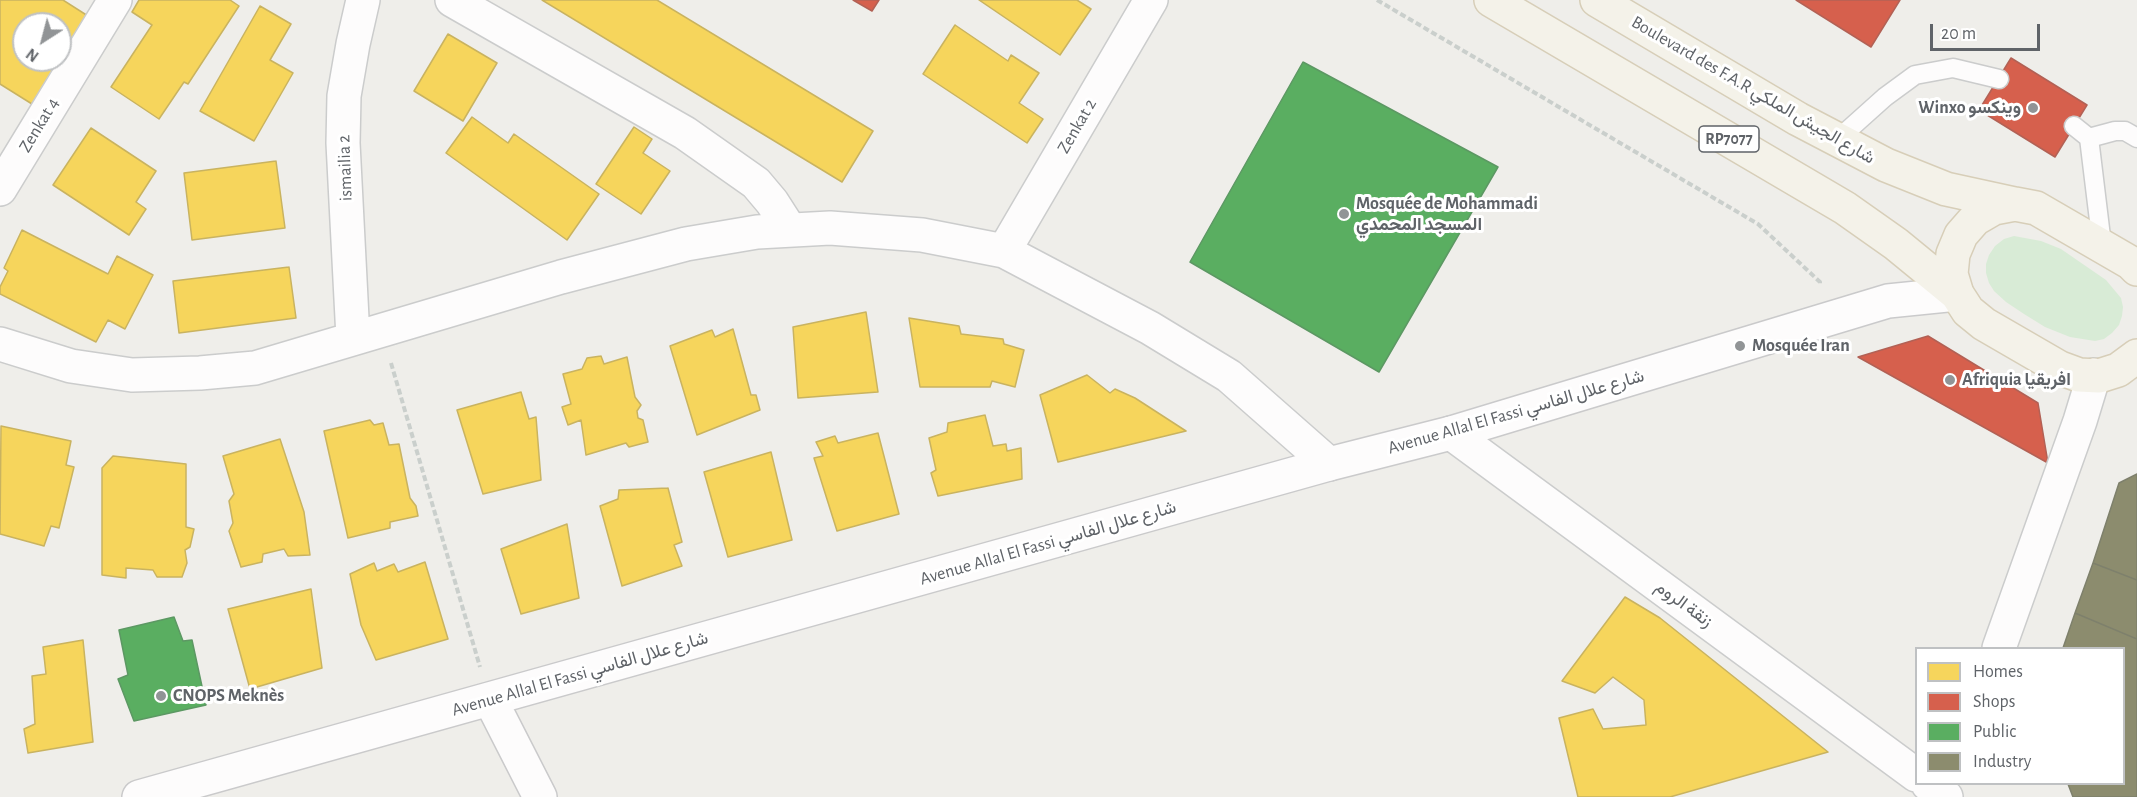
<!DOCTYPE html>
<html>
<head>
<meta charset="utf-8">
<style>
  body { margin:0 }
  #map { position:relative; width:2137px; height:797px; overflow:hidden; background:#efeeea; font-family:"Alegreya Sans",sans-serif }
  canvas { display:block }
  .legend { position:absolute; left:1915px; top:647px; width:210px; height:138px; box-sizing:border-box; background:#fff; border:2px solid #bfc1c3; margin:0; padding:8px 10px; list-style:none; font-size:18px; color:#5f6368 }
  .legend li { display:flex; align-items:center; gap:12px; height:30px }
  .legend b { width:30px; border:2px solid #bfc1c3 }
  .north { position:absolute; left:12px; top:12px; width:60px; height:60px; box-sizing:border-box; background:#fff; border:2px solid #bfc1c3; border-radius:50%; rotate:216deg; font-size:16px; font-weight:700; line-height:24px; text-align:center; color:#5f6368 }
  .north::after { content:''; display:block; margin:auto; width:21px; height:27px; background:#919496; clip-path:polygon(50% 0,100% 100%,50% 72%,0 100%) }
  .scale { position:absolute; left:1930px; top:24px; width:110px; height:27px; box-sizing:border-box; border:3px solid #5f6368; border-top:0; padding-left:8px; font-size:18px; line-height:21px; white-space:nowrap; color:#5f6368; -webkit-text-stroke:4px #fff; paint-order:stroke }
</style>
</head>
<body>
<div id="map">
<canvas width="2137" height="797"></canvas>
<ul class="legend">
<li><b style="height:16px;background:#f6d55c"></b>Homes</li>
<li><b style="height:16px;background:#d6604d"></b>Shops</li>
<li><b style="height:16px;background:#5aae61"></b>Public</li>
<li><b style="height:16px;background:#8c8c6e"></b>Industry</li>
</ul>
<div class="north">N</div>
<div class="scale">20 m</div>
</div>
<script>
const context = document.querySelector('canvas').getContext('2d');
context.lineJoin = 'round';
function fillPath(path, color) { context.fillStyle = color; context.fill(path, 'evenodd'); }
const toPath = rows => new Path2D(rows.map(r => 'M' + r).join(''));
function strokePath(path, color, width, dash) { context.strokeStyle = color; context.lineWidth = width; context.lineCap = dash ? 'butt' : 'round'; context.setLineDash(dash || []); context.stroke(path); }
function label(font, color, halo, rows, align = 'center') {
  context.font = font + ' "Alegreya Sans",Vazirmatn,sans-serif'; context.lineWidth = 6; context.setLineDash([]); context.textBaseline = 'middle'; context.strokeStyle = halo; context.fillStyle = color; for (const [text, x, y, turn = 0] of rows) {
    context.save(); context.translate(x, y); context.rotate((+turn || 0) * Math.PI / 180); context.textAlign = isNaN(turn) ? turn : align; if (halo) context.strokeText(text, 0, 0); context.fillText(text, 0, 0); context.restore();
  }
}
fillPath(toPath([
  [2014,236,2041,241,2061,249,2106,280,2121,298,2123,307,2122,316,2119,325,2112,333,2104,339,2095,341,2070,337,2045,327,2024,314,2006,302,1994,291,1989,283,1986,273,1986,264,1989,255,1995,246,2004,239]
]), '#d8ebd6');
const homes = toPath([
  [0,0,63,0,88,16,60,60,60,24,24,24,24,60,60,60,32,104,0,84,0,0],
  [139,0,230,0,239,6,188,84,184,82,159,119,111,87,152,25,132,12,139,0],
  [542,0,657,0,873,131,842,182,542,0],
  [979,0,1077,0,1091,9,1060,55,979,0],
  [260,6,291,24,270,60,293,73,254,141,200,111,260,6],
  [955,25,1008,61,1011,55,1039,73,1019,103,1043,119,1027,143,923,74,955,25],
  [448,34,497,63,463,121,414,91,448,34],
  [472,117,508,143,514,134,599,194,567,240,446,153,472,117],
  [634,127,652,139,643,153,670,171,641,214,596,184,634,127],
  [91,128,156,171,136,202,146,209,129,235,53,185,91,128],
  [276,161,285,228,192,240,184,173,276,161],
  [22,230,108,274,117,256,153,275,125,329,108,320,96,342,0,294,0,287,8,271,4,268,22,230],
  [289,267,296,318,179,333,173,281,289,267],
  [866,312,878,392,798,398,793,327,866,312],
  [909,318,959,326,961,334,1003,339,1004,344,1024,350,1015,387,992,381,990,387,920,387,909,318],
  [733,329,751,395,756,395,760,410,697,435,670,346,712,330,715,337,733,329],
  [601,356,604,364,627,357,635,397,641,405,637,411,638,418,643,420,648,442,629,447,626,443,586,455,581,420,568,425,562,407,571,404,563,374,582,369,587,358,601,356],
  [1087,375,1110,393,1115,389,1135,398,1186,431,1058,462,1040,395,1087,375],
  [521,392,529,419,536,417,541,480,483,494,457,410,521,392],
  [985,415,993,446,1006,444,1007,451,1021,448,1022,479,938,496,931,473,936,470,929,438,947,432,948,423,985,415],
  [370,420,374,425,383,423,389,445,399,444,410,498,416,506,418,516,390,522,390,528,348,538,324,431,370,420],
  [1,426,71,441,66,465,74,467,59,528,51,526,44,546,0,534,1,426],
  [878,433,899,514,837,531,814,458,823,456,816,442,835,436,838,443,878,433],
  [280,439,304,512,310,555,288,556,284,549,263,554,262,562,241,567,229,531,233,523,229,501,234,494,223,456,280,439],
  [771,452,792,540,728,557,704,472,771,452],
  [113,456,186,464,186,527,194,529,190,547,185,550,187,563,182,577,157,577,153,570,126,568,126,578,102,575,102,468,113,456],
  [668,488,682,542,674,545,682,566,622,586,600,506,618,499,619,490,668,488],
  [567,524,579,598,521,614,501,549,567,524],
  [425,562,448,639,376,660,361,625,350,574,374,563,377,571,394,564,398,572,425,562],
  [311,589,322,668,250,689,228,609,311,589],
  [1625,597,1660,618,1828,752,1670,797,1578,797,1559,718,1593,709,1603,729,1646,725,1644,700,1613,677,1595,693,1562,681,1625,597],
  [83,640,93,742,28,753,24,729,35,724,32,676,46,674,43,647,83,640]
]);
fillPath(homes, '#f6d55c');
strokePath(homes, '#c9b360', 1.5);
const shops = toPath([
  [853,0,879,0,872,11,853,0],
  [1796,0,1900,0,1871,47,1796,0],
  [2011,58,2087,105,2055,157,1979,110,2011,58],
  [1928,336,2038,403,2048,463,1858,357,1928,336]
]);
fillPath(shops, '#d6604d');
strokePath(shops, '#b26155', 1.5);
const public = toPath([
  [1303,62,1498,167,1379,372,1190,262,1303,62],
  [174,617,183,641,192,640,206,705,134,721,118,679,128,675,119,630,174,617]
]);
fillPath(public, '#5aae61');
strokePath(public, '#5c9863', 1.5);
const industry = toPath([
  [2137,474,2137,580,2093,563,2119,483,2137,474],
  [2093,563,2137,580,2137,639,2075,613,2093,563],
  [2075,613,2137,639,2137,797,2073,797,2068,784,2124,784,2124,648,2063,648,2075,613]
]);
fillPath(industry, '#8c8c6e');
strokePath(industry, '#7e806c', 1.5);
const lane = toPath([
  [2074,126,2089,138,2102,245],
  [2089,138,2115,131,2125,131,2137,138],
  [1837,140,1885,97,1915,75,1953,68,1999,79]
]);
const street = toPath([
  [452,0,685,133,756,183,772,202,790,230],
  [0,189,115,0],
  [1004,251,1151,0],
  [353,338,343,143,344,96,353,44,363,0],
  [0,344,71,366,132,375,200,373,255,368,561,277,686,244,757,232,830,228,922,235,1004,251,1150,328,1229,376,1329,464],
  [1451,433,1916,775],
  [1999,648,2080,421,2094,375],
  [1928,784,1946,797]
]);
const secondary = toPath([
  [490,699,540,797],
  [139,797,1329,464,1451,433,1888,301,1957,294]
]);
const primary = toPath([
  [1491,0,1845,208,1896,244,1957,294],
  [1597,0,1798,119,1886,165,1946,189,2015,204],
  [2137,269,2131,263,2036,208,2015,204,1994,208,1975,219,1961,235,1953,254,1951,274,1957,294,1968,311,1984,324,2060,368,2079,375,2099,376,2118,370,2137,356]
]);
strokePath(lane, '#cbcccc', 21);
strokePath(street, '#cbcccc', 36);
strokePath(secondary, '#cacacb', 36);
strokePath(primary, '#d7ceb8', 36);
strokePath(toPath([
  [1377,0,1758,224,1820,282,1820,285],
  [391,363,480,667]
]), '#cacfcc', 4, [6, 3]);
strokePath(lane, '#fdfcfc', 18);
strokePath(street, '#fdfcfc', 33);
strokePath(secondary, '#fdfcfc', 33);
strokePath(primary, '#f4f2e9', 33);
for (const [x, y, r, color] of [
  [2033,108,6,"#919496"],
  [1344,214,6,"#919496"],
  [1740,346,6,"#919496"],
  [1950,380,6,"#919496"],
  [161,696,6,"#919496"]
]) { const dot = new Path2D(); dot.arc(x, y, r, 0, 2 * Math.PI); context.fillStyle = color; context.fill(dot); strokePath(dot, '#fff', 2); }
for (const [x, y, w] of [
  [1729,139,60]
]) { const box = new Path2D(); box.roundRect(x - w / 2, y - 13, w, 26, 4.5); context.fillStyle = '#fff'; context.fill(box); strokePath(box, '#5f6368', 1.5); }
label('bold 16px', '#5f6368', null, [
  ["RP7077",1729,139]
]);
label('18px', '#5f6368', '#fff', [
  ["Boulevard des F.A.R شارع الجيش الملكي",1753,90,30],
  ["Zenkat 4",39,125,-59],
  ["Zenkat 2",1077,126,-60],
  ["ismailia 2",345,168,-92],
  ["Avenue Allal El Fassi شارع علال الفاسي",1516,412,-16],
  ["Avenue Allal El Fassi شارع علال الفاسي",1048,543,-16],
  ["زنقة الروم",1684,604,36],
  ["Avenue Allal El Fassi شارع علال الفاسي",580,674,-16]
]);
label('bold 18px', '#5f6368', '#fff', [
  ["Winxo وينكسو",2021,108,"right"],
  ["Mosquée de Mohammadi",1356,204],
  ["المسجد المحمدي",1356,225],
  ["Mosquée Iran",1752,346],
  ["Afriquia افريقيا",1962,380],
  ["CNOPS Meknès",173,696]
], 'left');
</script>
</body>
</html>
